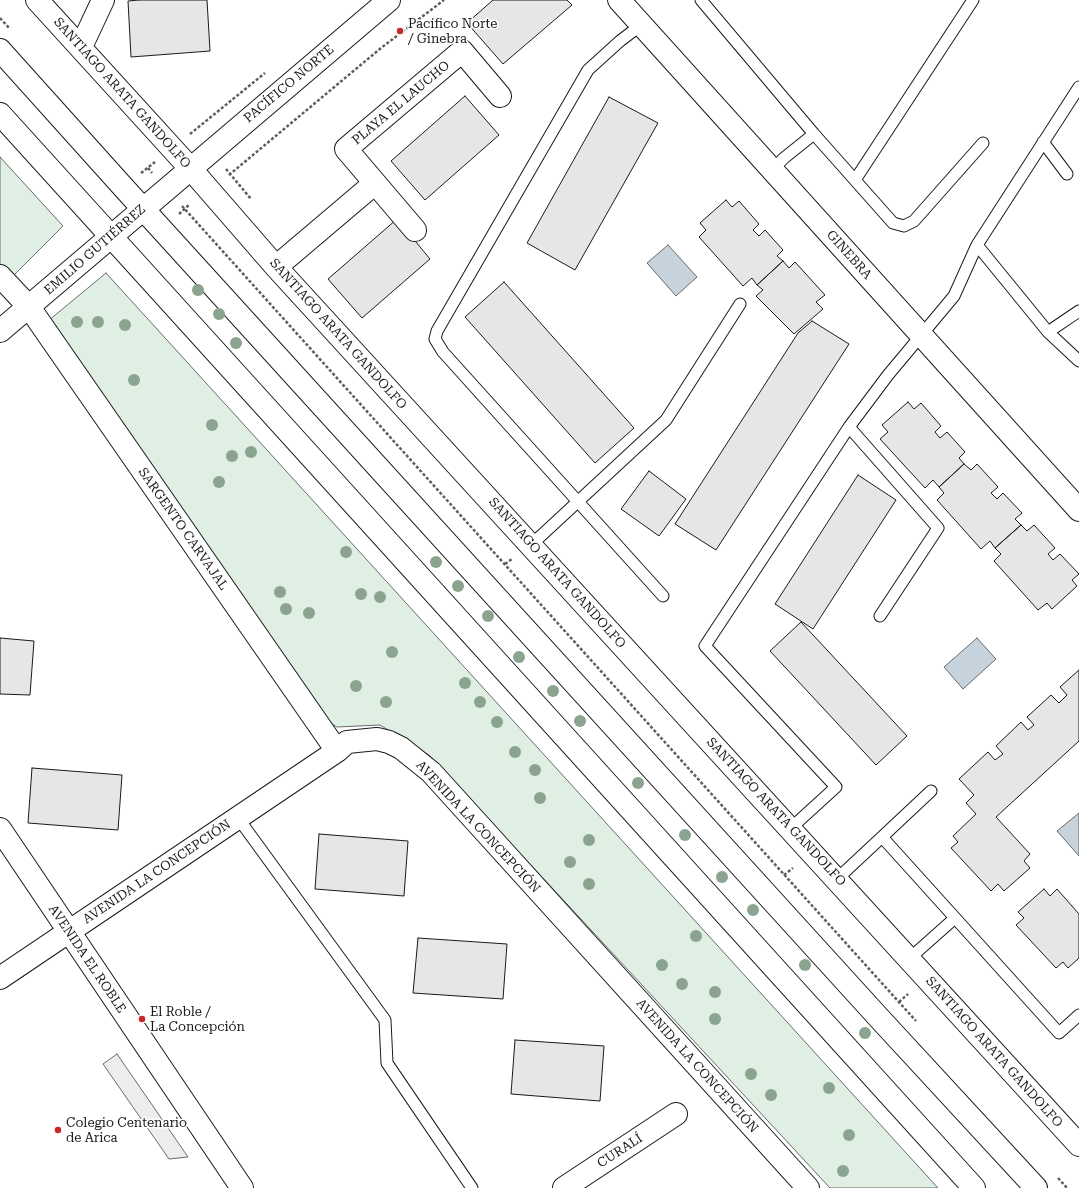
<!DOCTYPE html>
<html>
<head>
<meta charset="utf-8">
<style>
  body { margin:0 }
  canvas { display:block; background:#fff }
</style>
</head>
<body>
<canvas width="1079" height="1188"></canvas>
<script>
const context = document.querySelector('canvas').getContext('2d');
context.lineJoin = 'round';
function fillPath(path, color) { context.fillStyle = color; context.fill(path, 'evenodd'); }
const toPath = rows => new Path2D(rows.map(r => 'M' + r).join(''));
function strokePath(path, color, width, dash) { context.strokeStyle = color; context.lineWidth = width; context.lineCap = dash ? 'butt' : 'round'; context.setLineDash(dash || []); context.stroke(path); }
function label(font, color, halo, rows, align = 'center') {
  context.font = font + ' "Roboto Serif",serif'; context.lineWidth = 3; context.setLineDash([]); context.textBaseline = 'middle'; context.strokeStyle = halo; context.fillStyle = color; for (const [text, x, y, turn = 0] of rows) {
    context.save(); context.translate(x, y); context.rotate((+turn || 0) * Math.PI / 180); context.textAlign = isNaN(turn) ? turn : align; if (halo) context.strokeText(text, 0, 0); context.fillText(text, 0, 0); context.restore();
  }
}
const green = toPath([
  [0,157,63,226,12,277,0,264,0,157],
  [106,273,938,1188,830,1188,429,755,380,725,337,727,327,721,48,321,106,273]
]);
fillPath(green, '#e0efe3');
strokePath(green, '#6a6a6a', 1);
const parking = toPath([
  [117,1054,188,1157,169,1159,103,1064,117,1054]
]);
fillPath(parking, '#ededed');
strokePath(parking, '#6a6a6a', 1);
const water = toPath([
  [668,245,697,277,676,296,647,263,668,245],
  [977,638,996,659,963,689,944,667,977,638],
  [1079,813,1079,856,1057,831,1079,813]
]);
fillPath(water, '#c6d2dc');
strokePath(water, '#6a6a6a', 1);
const building = toPath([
  [139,0,207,0,210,51,131,57,128,1,139,0],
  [493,0,567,0,572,5,503,64,467,23,493,0],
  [465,96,499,135,425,200,391,161,465,96],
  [609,97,658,123,575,270,527,243,609,97],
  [726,200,732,207,739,201,759,224,753,230,759,236,765,230,783,250,777,256,783,261,757,285,752,278,743,286,699,237,706,230,700,223,726,200],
  [397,219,430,259,362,318,328,279,397,219],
  [783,261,789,268,795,262,825,295,816,302,823,309,794,334,756,296,763,290,757,285,783,261],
  [504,282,634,428,595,463,465,317,504,282],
  [812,321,849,344,716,550,675,524,798,333,812,321],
  [908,402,914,409,921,403,941,426,935,432,940,438,947,432,965,452,959,458,964,464,939,487,933,480,925,488,880,439,888,432,882,425,908,402],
  [964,464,971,470,977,464,998,487,991,493,997,499,1003,493,1022,513,1015,519,1021,525,995,548,990,541,981,549,937,500,944,493,939,487,964,464],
  [649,471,686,499,659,536,621,509,649,471],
  [858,475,896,500,813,629,775,604,858,475],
  [1021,525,1027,531,1034,525,1055,548,1048,554,1053,560,1060,554,1079,574,1072,580,1077,586,1052,609,1047,603,1038,610,994,561,1001,554,995,548,1021,525],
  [801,622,907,736,876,765,770,651,801,622],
  [0,638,34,641,30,695,0,694,0,638],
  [1079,670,1079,741,996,817,1030,854,1024,861,1030,868,1004,891,998,884,991,891,951,848,958,842,953,836,976,814,966,803,974,795,959,779,988,752,995,760,1003,754,996,746,1021,722,1028,730,1034,725,1027,717,1051,695,1059,703,1067,695,1060,687,1079,670],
  [32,768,122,775,118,830,28,823,32,768],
  [319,834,408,841,404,896,315,889,319,834],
  [1044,889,1050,896,1057,889,1079,914,1079,958,1068,968,1063,962,1056,968,1016,925,1024,918,1018,912,1044,889],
  [418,938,507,944,503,999,413,993,418,938],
  [515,1040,604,1046,600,1101,511,1094,515,1040]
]);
fillPath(building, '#e6e6e6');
strokePath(building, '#1a1a1a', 1);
const service = toPath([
  [701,0,814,134,893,223,904,226,914,221,983,143],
  [641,25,620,41,588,70,437,331,435,339,443,352,663,596],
  [1043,142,1067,174],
  [772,170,784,158,814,134],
  [855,180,973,0],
  [977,245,1079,87],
  [1048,332,1079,311],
  [849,427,938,528,880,616],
  [531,545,666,420,740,304],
  [931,791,882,837,1059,1033,1079,1015],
  [238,818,385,1020,387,1063,472,1188],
  [791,828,836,787,705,646,849,427,888,375,954,296,977,245,1048,332,1079,361],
  [837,879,882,837],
  [910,958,955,918]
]);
const minor = toPath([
  [37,0,190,168,276,267,1079,1145],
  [619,0,1079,510],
  [81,47,103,0],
  [375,183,415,230],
  [276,267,375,183,346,149,462,51,500,96],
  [0,276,29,307,337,751],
  [0,978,337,751,347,742,377,739,389,742,401,748,431,772,808,1188],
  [564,1188,676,1114]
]);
const tertiary = toPath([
  [0,331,389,0],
  [0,829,242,1188]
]);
const primary = toPath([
  [0,50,124,188,880,1019,1036,1188],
  [0,114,974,1188]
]);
strokePath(service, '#1a1a1a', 13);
strokePath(minor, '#1a1a1a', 24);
strokePath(tertiary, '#1a1a1a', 24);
strokePath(primary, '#1a1a1a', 24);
strokePath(toPath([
  [0,18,9,28],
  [190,134,265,73],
  [148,168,152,173],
  [226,169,251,199],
  [141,173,155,162],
  [229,175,381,48,444,0],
  [182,206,916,1021],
  [179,214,190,204],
  [505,564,512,559],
  [784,875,793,868],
  [899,1002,908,994],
  [1058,1178,1067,1188]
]), '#5f5f5f', 2.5, [3, 2]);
strokePath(service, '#fff', 11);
strokePath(minor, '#fff', 22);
strokePath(tertiary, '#fff', 22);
strokePath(primary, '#fff', 22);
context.fillStyle = '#8aa48f';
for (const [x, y] of [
  [198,290],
  [219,314],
  [77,322],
  [98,322],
  [125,325],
  [236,343],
  [134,380],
  [212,425],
  [251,452],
  [232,456],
  [219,482],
  [346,552],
  [436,562],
  [458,586],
  [280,592],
  [361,594],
  [380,597],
  [286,609],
  [309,613],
  [488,616],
  [392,652],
  [519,657],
  [465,683],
  [356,686],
  [553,691],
  [386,702],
  [480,702],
  [580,721],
  [497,722],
  [515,752],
  [535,770],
  [638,783],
  [540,798],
  [685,835],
  [589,840],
  [570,862],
  [722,877],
  [589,884],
  [753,910],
  [696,936],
  [662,965],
  [805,965],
  [682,984],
  [715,992],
  [715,1019],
  [865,1033],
  [751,1074],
  [829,1088],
  [771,1095],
  [849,1135],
  [843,1171]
]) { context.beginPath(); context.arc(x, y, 6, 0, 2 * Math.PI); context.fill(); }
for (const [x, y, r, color] of [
  [400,31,4,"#c62828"],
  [142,1019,4,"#c62828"],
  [58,1130,4,"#c62828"]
]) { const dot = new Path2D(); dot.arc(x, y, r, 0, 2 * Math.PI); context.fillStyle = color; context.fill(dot); strokePath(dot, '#fff', 1.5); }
label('13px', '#1a1a1a', '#fff', [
  ["Pacífico Norte",408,24],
  ["/ Ginebra",408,39],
  ["El Roble /",150,1012],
  ["La Concepción",150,1027],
  ["Colegio Centenario",66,1123],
  ["de Arica",66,1138]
], 'left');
label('13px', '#1a1a1a', '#fff', [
  ["PACÍFICO NORTE",289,84,-40],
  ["SANTIAGO ARATA GANDOLFO",122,93,48],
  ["PLAYA EL LAUCHO",401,103,-40],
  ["EMILIO GUTIÉRREZ",95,250,-41],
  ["GINEBRA",849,255,48],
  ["SANTIAGO ARATA GANDOLFO",338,334,48],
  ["SARGENTO CARVAJAL",183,529,55],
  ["SANTIAGO ARATA GANDOLFO",557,573,48],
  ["SANTIAGO ARATA GANDOLFO",776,812,47],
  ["AVENIDA LA CONCEPCIÓN",478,827,47],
  ["AVENIDA LA CONCEPCIÓN",157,872,-34],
  ["AVENIDA EL ROBLE",87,959,56],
  ["SANTIAGO ARATA GANDOLFO",994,1052,48],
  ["AVENIDA LA CONCEPCIÓN",697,1066,48],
  ["CURALÍ",620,1151,-33]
]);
</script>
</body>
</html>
